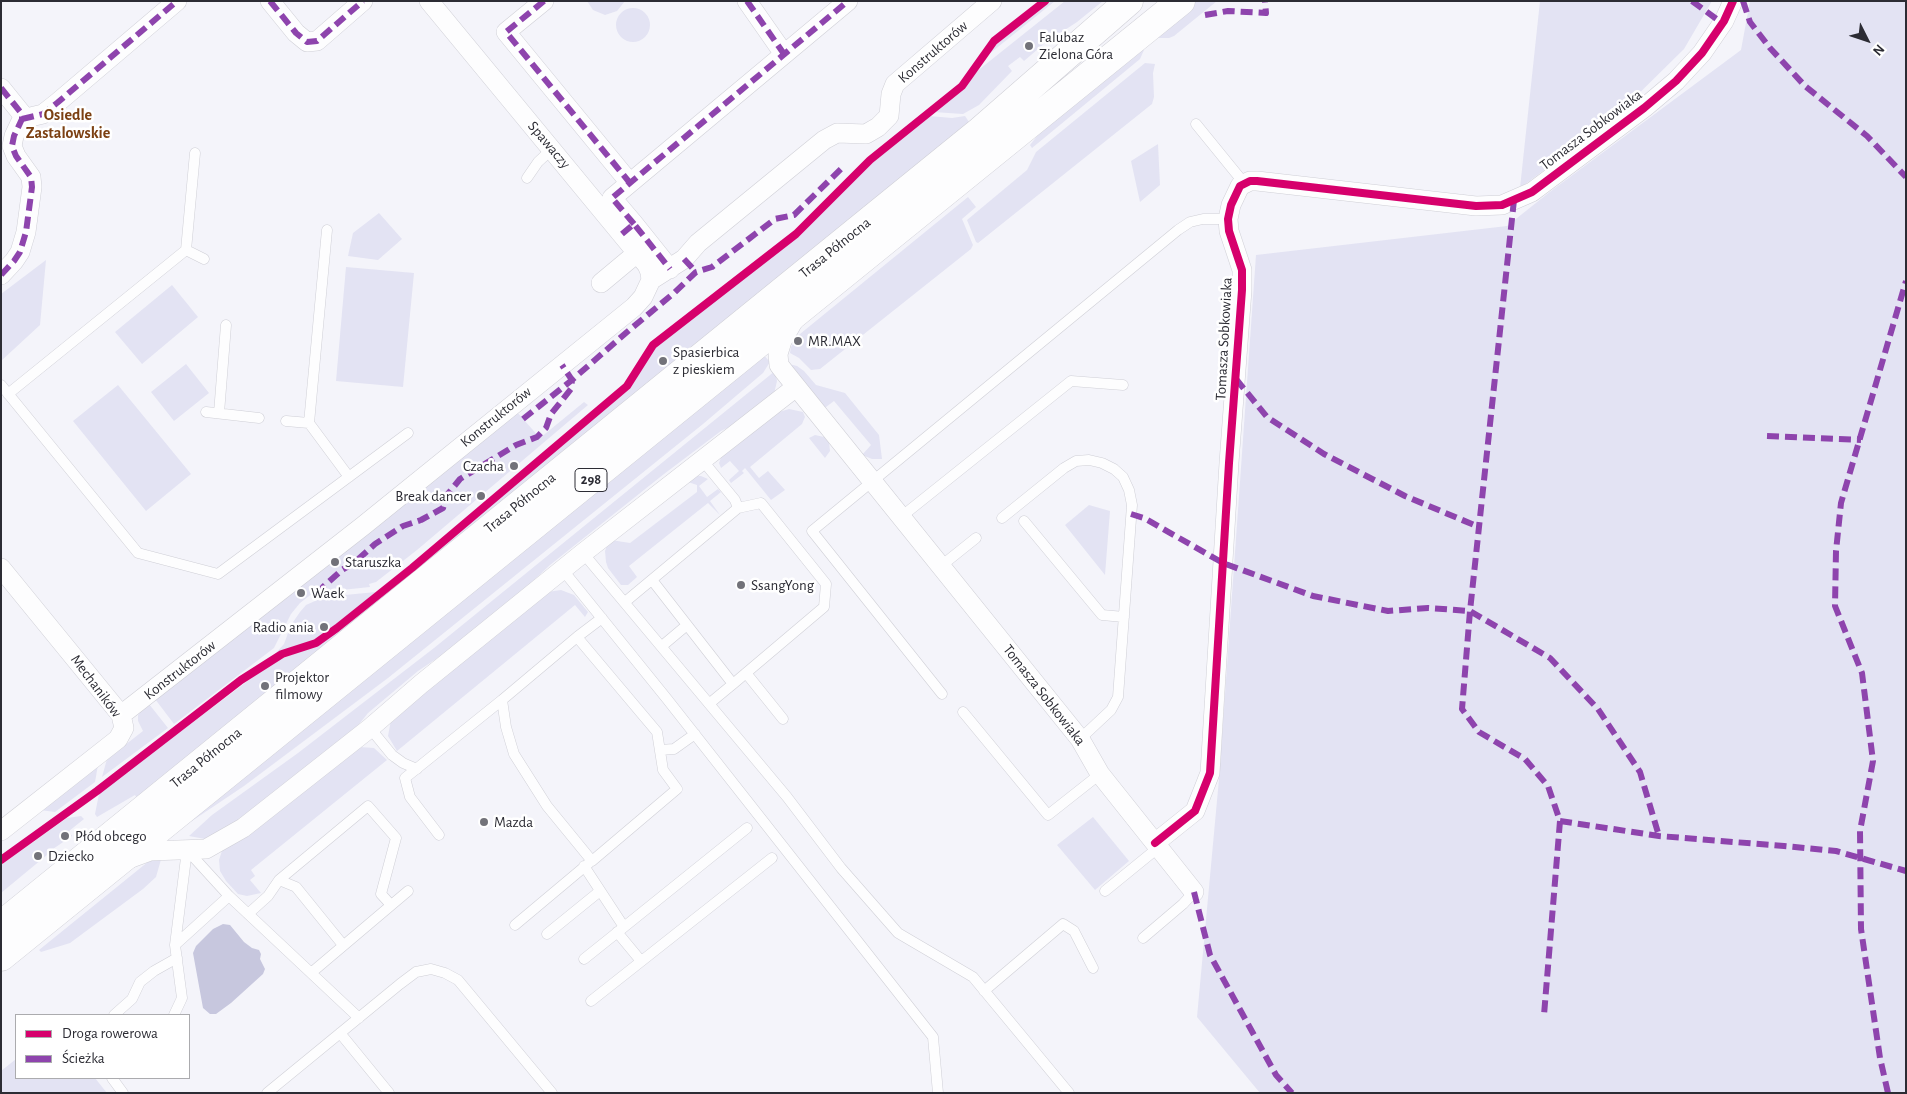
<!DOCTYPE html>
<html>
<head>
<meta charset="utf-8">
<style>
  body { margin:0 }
  #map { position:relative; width:1907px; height:1094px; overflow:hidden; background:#f4f4fa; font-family:"Alegreya Sans",sans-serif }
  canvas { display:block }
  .frame { position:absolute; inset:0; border:2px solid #2c2c34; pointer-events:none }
  .legend { position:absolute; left:15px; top:1014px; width:175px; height:65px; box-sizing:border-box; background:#fff; border:1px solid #ababae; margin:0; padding:6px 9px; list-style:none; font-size:15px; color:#2c2c34 }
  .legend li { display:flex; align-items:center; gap:10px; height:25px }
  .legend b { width:25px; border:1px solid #ababae }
  .north { position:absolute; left:1842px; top:15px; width:50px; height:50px; -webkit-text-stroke:4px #fff; paint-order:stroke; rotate:131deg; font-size:14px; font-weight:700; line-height:20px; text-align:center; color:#2c2c34 }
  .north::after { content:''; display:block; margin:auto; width:18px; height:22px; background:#2c2c34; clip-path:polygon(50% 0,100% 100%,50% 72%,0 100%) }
</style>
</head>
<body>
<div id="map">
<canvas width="1907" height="1094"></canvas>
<div class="frame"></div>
<ul class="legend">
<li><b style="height:6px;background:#d6006c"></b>Droga rowerowa</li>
<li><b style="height:6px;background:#8e44ad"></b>Ścieżka</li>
</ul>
<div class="north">N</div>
</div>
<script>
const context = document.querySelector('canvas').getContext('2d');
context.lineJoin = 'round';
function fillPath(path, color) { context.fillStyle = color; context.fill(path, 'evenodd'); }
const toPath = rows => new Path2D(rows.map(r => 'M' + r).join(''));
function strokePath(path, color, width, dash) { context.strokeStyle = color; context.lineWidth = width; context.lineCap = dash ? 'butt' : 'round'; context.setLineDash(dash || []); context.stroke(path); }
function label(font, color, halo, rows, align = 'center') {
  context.font = font + ' "Alegreya Sans",sans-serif'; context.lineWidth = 5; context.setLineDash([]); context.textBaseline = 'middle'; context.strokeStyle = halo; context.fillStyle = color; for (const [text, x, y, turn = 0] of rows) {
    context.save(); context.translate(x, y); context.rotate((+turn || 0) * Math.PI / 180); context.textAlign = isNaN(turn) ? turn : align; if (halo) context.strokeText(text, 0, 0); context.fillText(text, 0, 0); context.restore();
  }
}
fillPath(toPath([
  [587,1,625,1,617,11,605,15,593,10],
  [1050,1,1055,1,988,55,996,44],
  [1065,1,1103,1,1077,22,1045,43,1024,61,1020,57,1008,66,1012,71,979,105,963,114,934,112,963,88,976,72],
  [1194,1,1217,1,1174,36,1169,38,1158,38,1155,35,1159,30],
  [1540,1,1712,1,1684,49,1614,118,1520,188],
  [1750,1,1906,1,1906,1093,1260,1093,1197,1017,1219,779,1256,255,1507,226,1551,191,1741,50],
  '616 25a17 17 0 1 1 34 0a17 17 0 1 1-34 0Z',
  [1141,46,1144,50,1140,59,1032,148,1030,145,1045,126],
  [1145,63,1155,64,1153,73,1154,97,1152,104,978,243,976,242,967,220,1027,170,1036,152],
  [929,116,952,118,965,116,969,122,138,800,135,795,97,817,95,814,99,794,112,783,273,662,320,643,336,633,429,558,449,539,630,387,659,341,667,337,803,232,872,163],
  [1158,144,1160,185,1140,202,1131,161],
  [968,197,976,207,962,219,973,245,971,249,820,369,811,370,799,358,790,353,791,347,800,334],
  [379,213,402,239,378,260,348,256,353,233],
  [46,260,40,325,1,361,1,294],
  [346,267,414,273,403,387,336,381],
  [172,285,198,317,142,364,115,332],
  [762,353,770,362,763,373,703,424,388,678,244,786,180,829,182,823],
  [186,364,209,393,174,421,151,392],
  [789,364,797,366,804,371,816,385,845,393,879,435,882,459,872,459,862,455,871,445,834,401,826,407,821,407],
  [775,371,777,381,774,394,736,429,727,428,721,431,664,474,550,565,532,582,516,601,465,643,439,657,418,671,368,713,352,733,235,826,205,839,189,836,212,815,298,753,434,648],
  [118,385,191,474,146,511,73,421],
  [584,402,588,405,417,550,376,582,369,584,370,587,313,593,300,603,291,614,274,648,174,724,155,699,517,412,540,438],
  [789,409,803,412,805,417,802,424,750,467,759,478,768,471,785,490,771,500,745,468,742,471,744,473,731,483,729,480,739,471,730,461,721,468,719,463,722,455,776,413],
  [815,435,824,437,829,442,830,451,825,458,809,438],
  [695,476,701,476,708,479,699,486,707,497,718,489,721,492,710,501,720,515,708,503,629,566,637,577,628,585,621,585,608,568,606,562,605,551,608,543,611,540,630,543,697,492,697,485,688,482],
  [1089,505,1110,511,1105,575,1065,525],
  [561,590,574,595,588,612,585,617,575,605,397,751,388,736,391,720,547,592],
  [376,592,331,630,313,640,273,656,284,644,291,625,300,612,306,605,324,597],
  [149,704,168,728,102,777,107,759,143,731,138,721,138,715,141,711],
  [360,747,374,748,387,760,251,870,255,876,250,880,261,893,247,896,238,894,226,881,220,871,219,860,222,851,229,843],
  [98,765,95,782,55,812,40,810],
  [81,816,84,819,69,831,72,836,53,849,53,850,1,893,1,865,67,818],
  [1093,817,1129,861,1095,890,1057,845],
  [162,856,156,877,143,889,70,943,41,952,39,950,149,861],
  [16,1059,16,1078,95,1078,107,1093,1,1093,1,1071]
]), '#e3e3f3');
fillPath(toPath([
  [223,924,230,925,244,942,252,948,259,950,261,954,260,959,265,969,263,974,231,1003,216,1014,210,1014,203,1008,193,953,196,946,213,929]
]), '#c7c7de');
const service = toPath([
  [1196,124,1244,183],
  [527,178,538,162,552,149],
  [327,230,309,423,349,477],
  [186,250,204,259],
  [1,385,138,553,218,574,408,433],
  [8,394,186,250,195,153],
  [206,412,259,418],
  [219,413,226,325],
  [286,421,309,423],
  [901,517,1071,381,1123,385],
  [1002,518,1064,468,1076,461,1089,460,1102,463,1114,469,1123,477,1129,490,1132,505,1118,697,1111,710,1080,739],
  [1024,521,1102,615,1124,617],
  [583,553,787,797,841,868,898,933,973,977,1069,1093],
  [941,566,976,538],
  [562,569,667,699,933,1037,938,1093],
  [652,580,733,684,710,703],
  [625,602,738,508,735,500,703,461],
  [577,637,657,732,663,770,677,789,592,861,547,806,514,754,506,727,502,700,577,637,602,618],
  [662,646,687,625],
  [746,673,783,719],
  [733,684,824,607,826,584,761,503,738,508],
  [942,694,812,531,1178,230,1190,222,1203,219,1228,219],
  [963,712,1048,815,1100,774],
  [370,728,392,755,403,763,417,769],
  [660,750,674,749,695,734],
  [439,835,410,797,405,778,502,700],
  [584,866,624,927,747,828],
  [279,880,296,887,343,945],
  [1105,891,1159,847],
  [229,896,359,1018],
  [248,914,268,896,279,880,368,806,396,838,381,894,391,905],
  [515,925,589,863],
  [617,932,641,961],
  [547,934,600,891],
  [1143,938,1183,904,1194,892],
  [175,945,229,896,187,850],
  [584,959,624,927],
  [311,973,408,891],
  [984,991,1063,924,1074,931,1093,968],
  [591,1001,772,858],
  [114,1015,132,999,140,982,154,971,177,958],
  [174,1015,182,998,175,945,187,850],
  [340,1033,389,1093],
  [112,1078,123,1093],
  [267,1093,400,984,416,972,431,969,445,973,458,980,552,1093]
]);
const minor = toPath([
  [270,1,296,33,307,42,317,41,363,1],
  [429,1,637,253,601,283],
  [544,1,506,32,630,183],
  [747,1,784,54],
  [1,88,22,114,22,119,14,136,12,146,16,156,31,177,32,187,26,232,20,252,14,261,1,275],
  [22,119,43,114,57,103,177,1],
  [634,224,612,198,848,1],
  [625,231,634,224,670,269],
  [651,280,684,259,698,243,824,140,837,133,866,134,878,127,889,116,891,94,895,84,992,1],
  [794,320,782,341,778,354,779,365,786,374,1080,739,1100,774,1194,892],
  [1,568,121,715,124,728,118,739,1,831],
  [121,715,363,526,634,307,643,297,651,280,650,272,647,265,637,253],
  [1155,843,1195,811,1210,773,1229,463,1242,290,1242,270,1229,231,1228,219,1231,205,1240,186,1250,181,1257,181,1476,206,1502,205,1532,192,1644,108,1676,81,1702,53,1724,21,1733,1],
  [131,858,150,851,206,849,243,828,370,728,421,684,583,553,796,387]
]);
const primary = toPath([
  [1,925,981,130,1129,1],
  [1,957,1181,1]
]);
strokePath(service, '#cfcfd6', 11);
strokePath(minor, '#cfcfd6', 20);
strokePath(primary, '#cfcfd6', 29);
strokePath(service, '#fdfdfe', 10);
strokePath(minor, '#fdfdfe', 19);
strokePath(primary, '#fdfdfe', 28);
strokePath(toPath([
  [270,1,296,33,307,42,317,41,363,1],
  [544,1,506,32,630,183],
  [747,1,784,54],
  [1692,1,1722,23],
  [1743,1,1750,22,1770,48,1805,86,1867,136,1906,177],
  [1205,15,1228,11,1266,13,1265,1],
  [1,88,22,114,22,119,14,136,12,146,16,156,31,177,32,187,26,232,20,252,14,261,1,275],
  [22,119,43,114,57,103,177,1],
  [1514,200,1470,611,1462,709,1479,732,1525,759,1548,786,1560,821,1544,1015],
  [634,224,612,198,848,1],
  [622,234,634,224,670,269],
  [684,259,696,272],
  [1236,379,1267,417,1324,454,1405,496,1479,527],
  [523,419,572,380,627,332,674,293,696,272,712,267,775,219,794,215,843,167],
  [1767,436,1861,440],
  [1131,514,1144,518,1223,563,1313,596,1388,611,1428,608,1470,611,1550,658,1598,709,1640,772,1659,836],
  [318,595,323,587,342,570,354,563,375,544,403,526,421,520,443,508,447,495,460,479,516,445,537,437,546,428,551,414,571,389,572,380,562,365],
  [1560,821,1659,836,1784,846,1836,851,1906,871],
  [1194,892,1210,955,1276,1075,1292,1093],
  [1888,1093,1880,1058,1861,929,1860,831,1873,761,1862,673,1835,606,1836,551,1841,503,1906,281]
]), '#8e44ad', 6, [12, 6]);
strokePath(toPath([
  [1155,843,1195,811,1210,773,1229,463,1242,290,1242,270,1229,231,1228,219,1231,205,1240,186,1250,181,1257,181,1476,206,1502,205,1532,192,1644,108,1676,81,1702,53,1724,21,1733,1],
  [1,860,97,791,241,680,282,654,316,643,337,628,412,568,627,386,653,345,796,234,870,160,962,86,994,41,1045,1]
]), '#d6006c', 8);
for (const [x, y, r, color] of [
  [1029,46,5,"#727279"],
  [798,341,5,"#727279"],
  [663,361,5,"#727279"],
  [514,466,5,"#727279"],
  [481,496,5,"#727279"],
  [335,562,5,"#727279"],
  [741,585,5,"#727279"],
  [301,593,5,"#727279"],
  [324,627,5,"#727279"],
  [265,686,5,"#727279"],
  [484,822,5,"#727279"],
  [65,836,5,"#727279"],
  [38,856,5,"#727279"]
]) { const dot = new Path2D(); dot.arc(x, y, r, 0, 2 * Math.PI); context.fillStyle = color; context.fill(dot); strokePath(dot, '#fff', 2); }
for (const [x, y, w] of [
  [591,480,32]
]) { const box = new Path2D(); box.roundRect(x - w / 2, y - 11.5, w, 23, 4); context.fillStyle = '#fff'; context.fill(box); strokePath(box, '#2c2c34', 1); }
label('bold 14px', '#2c2c34', null, [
  ["298",591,480]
]);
label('15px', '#2c2c34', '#fff', [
  ["Falubaz",1039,37],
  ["Zielona Góra",1039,54],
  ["MR.MAX",808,341],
  ["Spasierbica",673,352],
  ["z pieskiem",673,369],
  ["Czacha",504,466,"right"],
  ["Break dancer",471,496,"right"],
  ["Staruszka",345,562],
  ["SsangYong",751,585],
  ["Waek",311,593],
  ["Radio ania",314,627,"right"],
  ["Projektor",275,677],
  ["filmowy",275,694],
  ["Mazda",494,822],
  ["Płód obcego",75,836],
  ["Dziecko",48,856]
], 'left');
label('15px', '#2c2c34', '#fff', [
  ["Konstruktorów",933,52,-41],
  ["Tomasza Sobkowiaka",1591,130,-37],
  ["Spawaczy",549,145,50],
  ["Trasa Północna",835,248,-39],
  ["Tomasza Sobkowiaka",1224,339,-87],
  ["Konstruktorów",496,417,-39],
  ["Trasa Północna",520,503,-39],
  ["Konstruktorów",180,670,-38],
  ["Mechaników",96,686,53],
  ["Tomasza Sobkowiaka",1044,695,52],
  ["Trasa Północna",206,758,-39]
]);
label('bold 16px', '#7c4012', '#fff', [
  ["Osiedle",68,115],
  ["Zastalowskie",68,133]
]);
</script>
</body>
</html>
